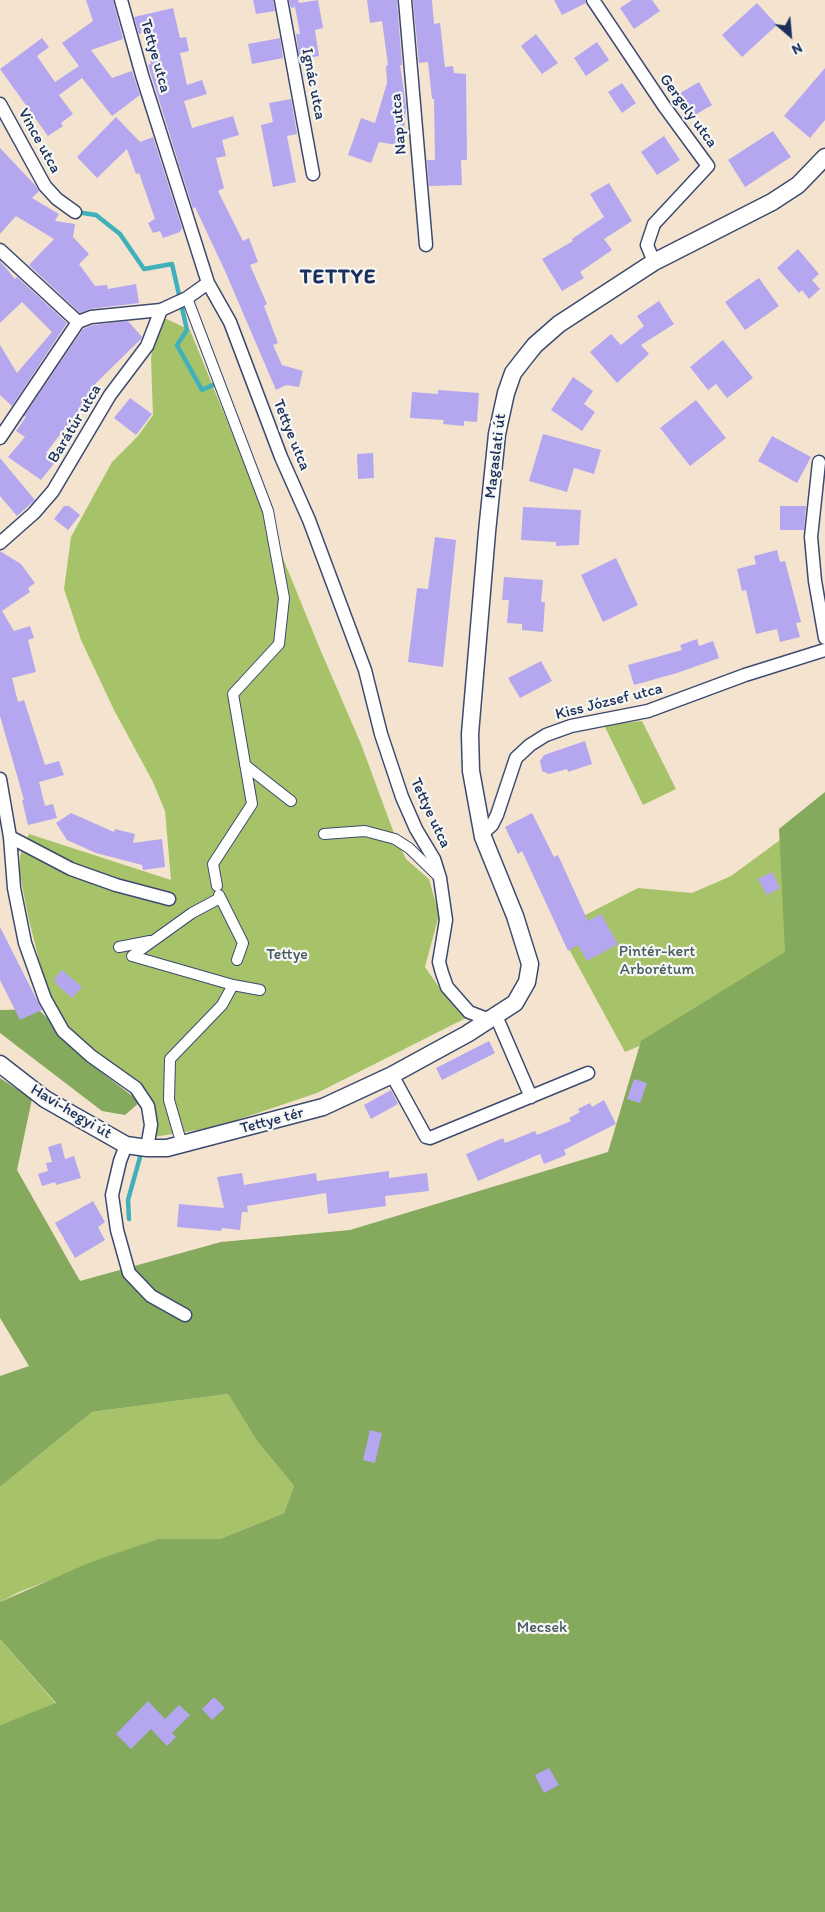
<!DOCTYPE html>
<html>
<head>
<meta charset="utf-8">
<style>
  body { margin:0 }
  #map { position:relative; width:825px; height:1912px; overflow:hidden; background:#f4e4cf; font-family:Itim,sans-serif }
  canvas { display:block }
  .north { position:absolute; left:765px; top:10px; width:50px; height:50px; -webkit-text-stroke:4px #f6f6f2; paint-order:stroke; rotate:153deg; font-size:14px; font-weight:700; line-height:20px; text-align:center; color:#1b2f5e }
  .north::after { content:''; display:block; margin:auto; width:18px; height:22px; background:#1b2f5e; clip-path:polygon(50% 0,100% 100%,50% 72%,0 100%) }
</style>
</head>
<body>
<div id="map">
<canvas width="825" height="1912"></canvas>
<div class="north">N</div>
</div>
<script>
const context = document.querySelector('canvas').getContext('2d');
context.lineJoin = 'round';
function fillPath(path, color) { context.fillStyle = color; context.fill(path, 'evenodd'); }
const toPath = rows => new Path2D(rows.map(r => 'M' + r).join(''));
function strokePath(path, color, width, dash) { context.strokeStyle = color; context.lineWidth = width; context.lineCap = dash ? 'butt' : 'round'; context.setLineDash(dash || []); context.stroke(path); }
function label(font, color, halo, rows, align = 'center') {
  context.font = font + ' Itim,sans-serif'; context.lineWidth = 4.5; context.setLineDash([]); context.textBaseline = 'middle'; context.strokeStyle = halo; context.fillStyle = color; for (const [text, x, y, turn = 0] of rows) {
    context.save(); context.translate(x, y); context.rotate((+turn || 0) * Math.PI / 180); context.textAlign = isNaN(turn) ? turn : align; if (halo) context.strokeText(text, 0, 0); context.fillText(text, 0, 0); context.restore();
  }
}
fillPath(toPath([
  [158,315,190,330,320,649,361,744,395,836,406,859,429,879,439,915,425,967,443,993,466,1018,317,1093,216,1127,154,1137,148,1092,71,1031,53,1001,42,972,28,916,20,875,20,856,29,834,171,880,165,811,153,782,114,710,81,640,64,589,71,537,112,462,138,436,153,415,151,358],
  [642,721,676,789,643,805,604,725],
  [825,807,825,1066,749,1000,625,1052,558,929,638,888,692,893,731,876],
  [228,1394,257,1441,294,1486,284,1513,220,1539,158,1539,19,1592,0,1602,0,1487,92,1412],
  [0,1639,56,1704,0,1725]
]), '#a7c369');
fillPath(toPath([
  [825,792,825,1912,0,1912,0,1725,56,1703,0,1639,0,1602,91,1562,158,1539,220,1539,284,1513,294,1486,257,1441,228,1394,92,1412,0,1487,0,1376,29,1366,0,1318,0,1078,32,1099,17,1170,80,1281,221,1242,350,1230,608,1152,641,1041,785,952,779,829],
  [38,1009,105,1075,140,1102,125,1115,102,1111,0,1033,0,1010]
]), '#85a95d');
strokePath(toPath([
  [76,212,96,215,120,234,144,269,172,264,187,330,177,345,202,390,215,384],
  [129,1219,128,1200,142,1150]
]), '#40b0bb', 4.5);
fillPath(toPath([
  [86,0,113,0,123,39,91,50,112,78,132,71,140,95,112,116,82,78,59,95,73,114,61,123,63,126,48,136,0,69,42,38,49,47,37,56,55,82,79,66,62,43,93,21],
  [253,0,273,0,275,11,256,14],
  [289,0,298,0,299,3,318,0,323,28,315,30,319,56,304,59,303,54,299,55,296,34,300,34,295,7,291,8],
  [367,0,397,0,402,65,400,65,406,106,403,146,379,142,371,163,348,155,361,118,375,123,387,83,386,66,388,65,382,21,370,23],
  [413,0,432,0,434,24,440,23,445,67,453,66,454,73,466,74,467,160,461,160,462,185,429,186,427,160,435,160,434,99,432,99,428,62,419,63],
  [554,0,585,0,586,3,562,15],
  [632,0,652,0,660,11,634,29,620,8],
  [757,3,777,25,742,57,722,35],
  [173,8,180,38,186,37,189,51,180,53,187,85,202,80,207,94,184,101,192,128,233,116,239,135,222,140,226,156,216,158,224,188,218,191,243,241,249,238,258,262,250,265,267,304,264,306,278,343,273,345,282,365,303,371,299,387,286,385,276,390,225,271,195,207,193,209,148,65,151,64,144,32,139,34,134,17],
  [536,34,558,63,542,74,521,46],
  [280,38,283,58,252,64,248,44],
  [597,42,609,60,586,76,574,58],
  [825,68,825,120,810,138,784,116],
  [699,82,712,105,688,119,675,96],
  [622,83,636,103,622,113,608,92],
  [291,99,297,134,287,136,296,182,273,187,261,125,273,122,269,103],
  [116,117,140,142,153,137,182,228,180,232,163,238,160,231,153,233,148,223,155,219,139,173,136,174,127,149,97,178,77,157],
  [773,131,791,157,745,187,728,160],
  [664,136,680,160,657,175,641,152],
  [0,148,35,185,39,191,32,198,59,214,55,221,75,224,73,237,89,254,79,264,95,286,107,285,108,289,136,284,139,303,90,309,80,313,29,265,54,239,16,216,0,234],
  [609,183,632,221,604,239,612,250,580,272,584,278,562,291,542,259,573,241,572,239,604,217,590,194],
  [798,249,819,274,812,280,820,289,809,299,802,290,799,293,777,268],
  [0,261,15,279,17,277,67,323,12,406,0,395,0,345,17,373,52,332,22,302,0,323],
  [759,278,779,306,745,330,725,302],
  [659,301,674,324,641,345,649,354,617,383,590,352,611,334,621,345,644,326,637,316],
  [128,321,142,337,141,339,95,384,97,386,46,453,56,461,41,480,8,457,25,437,16,431,26,417,24,416,83,329,93,325],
  [723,340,753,378,727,398,716,384,708,390,690,367],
  [573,377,593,391,584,404,595,412,582,431,551,410],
  [438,390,479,393,477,422,464,421,464,426,443,424,444,420,410,418,412,392,438,394],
  [130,398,152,414,136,435,114,418],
  [696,400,726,438,690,466,660,428],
  [543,434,601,450,594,474,574,468,567,492,529,481],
  [772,436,811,457,797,483,758,461],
  [373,453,374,478,358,479,357,454],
  [0,458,35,500,17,516,0,496],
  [64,506,69,506,80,515,68,530,54,519],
  [780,506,806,506,804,530,780,530],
  [523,507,581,510,579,545,556,546,556,542,521,540],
  [435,537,456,540,443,667,408,662,417,588,428,589],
  [777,550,780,562,785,561,801,622,796,623,800,637,780,642,777,629,756,634,746,590,742,591,737,569,756,564,754,556],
  [0,551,21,564,35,583,28,588,30,592,2,611,14,631,30,626,34,638,28,640,36,672,12,678,18,702,24,700,45,765,59,761,64,775,39,782,45,806,53,804,57,818,28,825,22,800,24,800,0,716],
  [616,558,638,605,603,622,581,575],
  [504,577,543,580,541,602,545,602,543,632,522,630,522,624,507,623,509,600,502,600],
  [697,639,699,646,713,641,719,658,677,673,634,685,628,665,682,650,680,645],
  [541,661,552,681,520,698,508,678],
  [585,741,592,764,568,772,567,769,549,774,542,771,540,761,544,755],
  [71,813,114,832,115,829,135,834,133,843,162,839,165,867,143,870,142,865,96,853,67,840,56,823],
  [532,813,554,857,558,855,588,921,601,914,618,944,587,961,578,945,568,951,522,851,518,854,505,827],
  [772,872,780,888,767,895,758,879],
  [0,927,42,1010,20,1020,0,980],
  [62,970,82,987,72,998,55,983,55,978],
  [489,1041,495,1053,442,1080,436,1068],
  [634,1079,647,1083,640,1103,627,1099],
  [391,1090,398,1104,371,1119,364,1105],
  [604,1100,616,1124,564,1150,566,1155,544,1164,540,1154,478,1181,466,1154,503,1138,505,1143,535,1131,537,1135,571,1121,569,1118,580,1112,578,1109,590,1103,592,1107],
  [61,1143,65,1159,74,1156,81,1178,56,1185,55,1182,42,1186,38,1174,48,1171,46,1163,52,1162,48,1147],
  [389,1171,389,1178,427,1173,429,1191,385,1196,386,1206,328,1214,326,1193,247,1206,248,1212,242,1212,240,1230,222,1228,221,1231,177,1227,179,1204,224,1208,217,1177,242,1173,244,1185,316,1173,317,1181],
  [93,1201,105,1222,98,1227,105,1240,75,1258,55,1223],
  [370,1430,382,1433,375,1463,363,1460],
  [214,1697,225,1708,212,1720,202,1709],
  [148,1701,165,1719,179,1705,190,1715,172,1733,176,1737,167,1746,151,1729,131,1749,116,1734],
  [549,1768,559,1785,544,1793,535,1775]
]), '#b4a7ef');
const pedestrian = toPath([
  [187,298,268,511,284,598,279,644,233,694,252,804,213,864,217,886],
  [245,765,291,801],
  [324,834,365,831,395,839,409,848,439,877],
  [219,895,243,943,237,960],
  [220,898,192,913,132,956,233,985,260,990],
  [119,947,150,941],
  [182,1145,169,1100,170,1059,222,1005,233,985]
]);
const minor = toPath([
  [121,0,142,75,208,283,230,322,281,457,309,520,365,670,381,734,402,797,416,829,434,859,440,878,446,920,439,962,442,973,447,987,469,1012,490,1020],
  [281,0,313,174],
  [405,0,426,245],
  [593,0,664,106,708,166,654,224,647,245,654,262],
  [0,104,45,186,57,199,75,212],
  [0,250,78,322],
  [0,438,78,322,91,317,161,310,187,298,208,283],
  [819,462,811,537,815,581,825,638],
  [0,543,34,513,53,491,110,395,147,346,161,310],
  [0,779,10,837,14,888,25,943,45,999,63,1031,91,1056,136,1088,148,1106,151,1125,147,1148],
  [482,834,492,825,497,815,516,758,530,745,546,735,571,726,648,711,745,675,825,650],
  [10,837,71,869,116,885,169,899],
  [496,1016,531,1097],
  [392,1075,426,1137,430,1138,588,1073],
  [126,1145,120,1161,112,1195,117,1230,129,1273,151,1296,185,1315]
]);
const tertiary = toPath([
  [0,1064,45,1099,126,1145,147,1148,167,1148,323,1107,392,1075,467,1034,515,1003,527,982,530,964,515,916,483,837,471,771,470,734,487,532,497,434,506,393,513,373,523,360,535,345,559,324,654,262,772,202,798,185,825,157]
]);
strokePath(pedestrian, '#3c4a6f', 12);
strokePath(minor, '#3c4a6f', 15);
strokePath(tertiary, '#3c4a6f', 19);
strokePath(pedestrian, '#fff', 10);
strokePath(minor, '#fff', 12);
strokePath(tertiary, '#fff', 16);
label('16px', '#1b2f5e', '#f6f6f2', [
  ["Tettye utca",155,56,74],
  ["Ignác utca",313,84,79],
  ["Gergely utca",688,111,54],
  ["Nap utca",399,124,-95],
  ["Vince utca",39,141,61],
  ["Barátúr utca",75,424,-59],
  ["Tettye utca",291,435,68],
  ["Magaslati út",496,456,-83],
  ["Kiss József utca",609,702,-14],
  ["Tettye utca",430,813,65],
  ["Havi-hegyi út",71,1112,31],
  ["Tettye tér",272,1121,-15]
]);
label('16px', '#455b61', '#f6f6f2', [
  ["Pintér-kert",657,952],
  ["Arborétum",657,970],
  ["Tettye",287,955],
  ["Mecsek",542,1628]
]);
context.letterSpacing = '1px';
label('bold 21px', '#1b2f5e', '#f6f6f2', [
  ["TETTYE",338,278]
]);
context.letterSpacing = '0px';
</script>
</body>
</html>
